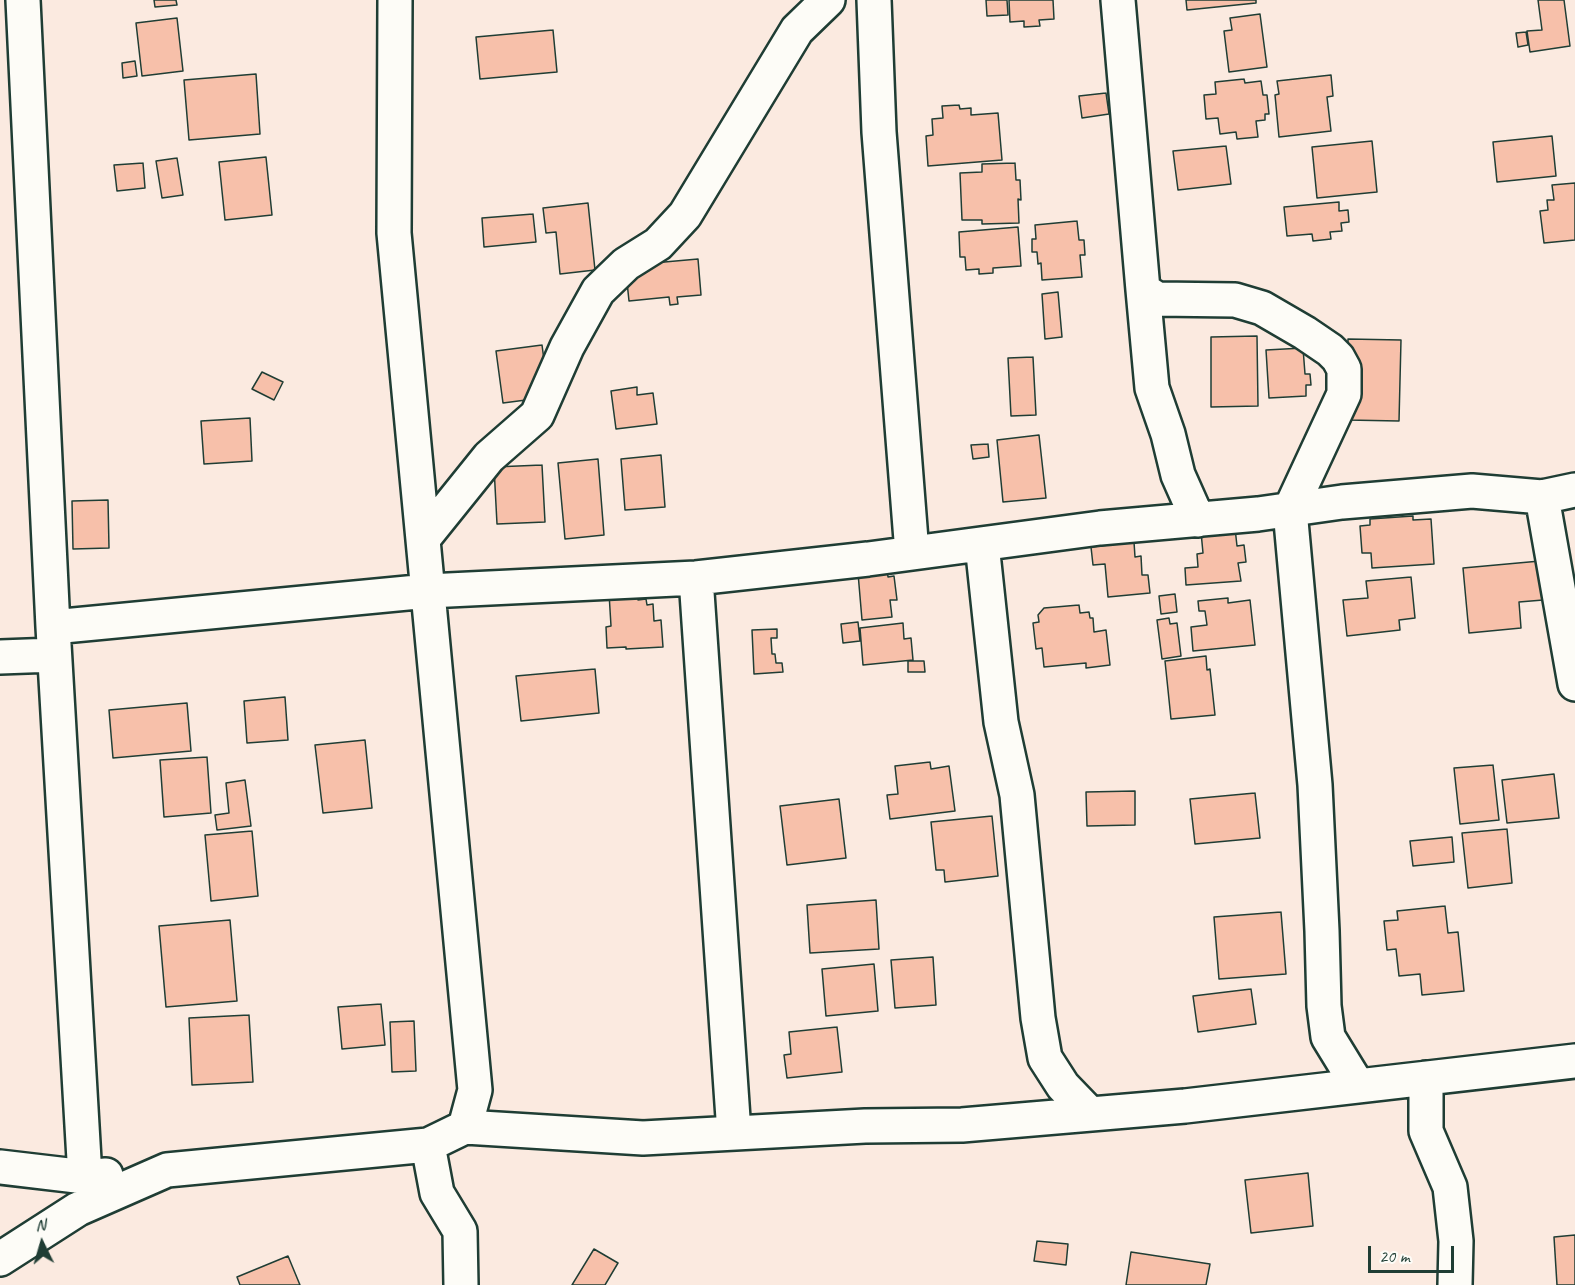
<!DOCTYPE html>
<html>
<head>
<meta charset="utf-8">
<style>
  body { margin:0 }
  #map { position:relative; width:1575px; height:1285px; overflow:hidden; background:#fbeae0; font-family:Caveat,sans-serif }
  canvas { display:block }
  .north { position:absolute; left:12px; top:1213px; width:60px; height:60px; -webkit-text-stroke:4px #fdfcf7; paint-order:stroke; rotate:355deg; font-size:16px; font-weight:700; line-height:24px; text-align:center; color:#1f3d34 }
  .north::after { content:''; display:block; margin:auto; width:21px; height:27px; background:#1f3d34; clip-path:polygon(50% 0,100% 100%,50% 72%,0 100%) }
  .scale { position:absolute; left:1368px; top:1246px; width:86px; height:27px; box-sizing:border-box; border:3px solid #1f3d34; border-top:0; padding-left:8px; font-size:18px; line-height:21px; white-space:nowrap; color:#1f3d34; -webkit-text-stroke:4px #fdfcf7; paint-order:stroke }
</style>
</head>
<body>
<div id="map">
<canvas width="1575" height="1285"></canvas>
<div class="north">N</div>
<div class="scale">20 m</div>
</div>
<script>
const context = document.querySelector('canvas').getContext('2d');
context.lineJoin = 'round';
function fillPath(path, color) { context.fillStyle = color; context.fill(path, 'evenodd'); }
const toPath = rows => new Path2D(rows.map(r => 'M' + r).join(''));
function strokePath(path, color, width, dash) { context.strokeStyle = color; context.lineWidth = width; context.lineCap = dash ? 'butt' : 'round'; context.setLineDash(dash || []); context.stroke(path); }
const building = toPath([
  [154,0,176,0,177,5,155,7,154,0],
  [986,0,1007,0,1008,15,987,16,986,0],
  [1009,0,1053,0,1054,19,1039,20,1040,26,1024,27,1024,21,1010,22,1009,0],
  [1186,0,1256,0,1256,3,1187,10,1186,0],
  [1538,0,1564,0,1570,46,1530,52,1527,31,1542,30,1538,0],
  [1260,14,1267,67,1229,72,1224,31,1232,30,1230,18,1260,14],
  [177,18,183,71,142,76,136,23,177,18],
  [553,30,557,72,480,79,476,37,553,30],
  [1526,32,1528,45,1518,47,1516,33,1526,32],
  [135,61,137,76,123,78,122,63,135,61],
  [256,74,260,134,189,140,184,80,256,74],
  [1331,75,1333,96,1327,97,1331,131,1279,137,1275,95,1279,94,1277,81,1331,75],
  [1244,79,1245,83,1261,81,1263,95,1267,95,1269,114,1265,114,1265,120,1256,121,1258,137,1237,139,1236,132,1220,134,1218,118,1206,119,1204,95,1216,94,1215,82,1244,79],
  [1106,93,1109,114,1082,118,1079,96,1106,93],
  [959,105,960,109,971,108,971,115,998,113,1002,160,928,166,926,136,933,135,932,119,943,118,942,106,959,105],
  [1552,136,1556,176,1497,182,1493,142,1552,136],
  [1372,141,1377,192,1317,198,1312,147,1372,141],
  [1226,146,1231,184,1178,190,1173,151,1226,146],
  [266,157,272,215,225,220,219,162,266,157],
  [177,158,183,195,162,198,156,161,177,158],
  [143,163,145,188,117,191,114,165,143,163],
  [1015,163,1016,180,1020,180,1021,200,1018,199,1019,223,982,224,982,220,962,220,960,173,982,172,982,164,1015,163],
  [1575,183,1575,240,1544,243,1540,211,1548,210,1547,200,1554,200,1552,185,1575,183],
  [1339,202,1339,211,1348,210,1349,222,1341,223,1342,231,1330,232,1331,239,1313,241,1312,234,1287,236,1284,207,1339,202],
  [588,203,595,270,560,274,556,232,546,233,543,208,588,203],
  [533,214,536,242,484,247,482,218,533,214],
  [1077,221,1079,240,1084,240,1085,255,1080,255,1082,277,1042,280,1041,263,1038,264,1037,252,1032,252,1032,239,1036,239,1035,225,1077,221],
  [1018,227,1021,266,993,268,993,273,979,274,979,269,966,270,965,257,960,257,959,232,1018,227],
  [698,259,701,295,677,297,678,304,670,305,669,297,629,301,627,282,633,281,631,265,698,259],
  [1058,292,1062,337,1045,339,1042,294,1058,292],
  [1257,336,1258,406,1211,407,1211,337,1257,336],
  [1348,339,1401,340,1399,421,1347,420,1348,339],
  [542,345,549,397,503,403,496,351,542,345],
  [1303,348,1305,374,1310,374,1311,385,1306,385,1306,396,1269,398,1266,350,1303,348],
  [1033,357,1036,415,1011,416,1008,358,1033,357],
  [262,372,283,382,274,400,252,389,262,372],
  [637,387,637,395,653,393,657,424,616,429,611,391,637,387],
  [250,418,252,461,204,464,201,421,250,418],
  [1039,435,1046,498,1003,502,997,440,1039,435],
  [988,444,989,457,973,459,971,445,988,444],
  [661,455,665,507,625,510,621,459,661,455],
  [598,459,604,535,565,539,558,463,598,459],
  [542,465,545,522,497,524,494,467,542,465],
  [108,500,109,548,73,549,72,501,108,500],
  [1413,516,1413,520,1431,519,1434,564,1372,568,1371,553,1362,553,1360,526,1370,525,1370,519,1413,516],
  [1235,528,1237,546,1244,545,1246,562,1238,563,1241,581,1186,585,1185,568,1198,567,1197,554,1203,553,1201,532,1235,528],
  [1134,542,1135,557,1141,556,1142,575,1148,575,1150,593,1108,597,1105,564,1093,565,1091,547,1134,542],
  [1540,561,1543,600,1519,602,1521,628,1469,633,1463,568,1540,561],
  [887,570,888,577,894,576,897,600,890,600,892,617,862,620,858,573,887,570],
  [1411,577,1415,618,1399,620,1400,630,1347,636,1343,600,1368,598,1366,581,1411,577],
  [637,591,638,600,646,599,647,605,653,604,654,621,661,620,663,647,626,649,626,647,607,648,606,627,611,626,609,593,637,591],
  [1175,594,1177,612,1161,614,1159,596,1175,594],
  [1228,598,1228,603,1250,600,1255,645,1193,651,1191,627,1207,625,1205,611,1199,611,1198,601,1228,598],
  [1079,605,1080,613,1089,612,1090,618,1093,618,1094,632,1106,630,1110,665,1086,668,1086,663,1044,667,1042,648,1036,649,1033,623,1039,622,1038,615,1044,608,1079,605],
  [1169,618,1170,624,1177,623,1181,656,1162,659,1157,620,1169,618],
  [858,622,860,641,843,643,841,624,858,622],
  [903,623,904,639,911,638,913,660,863,665,860,628,903,623],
  [777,629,777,638,771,638,772,654,775,654,776,663,782,663,783,672,754,674,752,630,777,629],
  [1206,656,1207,670,1210,669,1215,715,1171,719,1165,661,1206,656],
  [908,661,924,661,925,672,908,672,908,661],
  [595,669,599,713,521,721,516,676,595,669],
  [285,697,288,740,247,743,244,701,285,697],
  [187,703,191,751,113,758,109,710,187,703],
  [365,740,372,808,323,813,315,745,365,740],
  [207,757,211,813,164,817,160,760,207,757],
  [930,762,931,769,949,766,955,811,890,819,887,795,898,794,895,766,930,762],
  [1493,765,1499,820,1460,824,1454,768,1493,765],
  [1554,774,1559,818,1507,823,1502,780,1554,774],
  [245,780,251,826,217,830,215,815,229,813,226,783,245,780],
  [1135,791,1135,825,1087,826,1086,792,1135,791],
  [1255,793,1260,838,1195,844,1190,799,1255,793],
  [839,799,846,858,787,865,780,806,839,799],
  [992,816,998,876,945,882,944,870,936,870,931,822,992,816],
  [1507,829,1512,883,1468,888,1462,833,1507,829],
  [252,831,258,896,211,901,205,835,252,831],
  [1452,837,1454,862,1413,866,1410,841,1452,837],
  [876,900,879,949,810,953,807,905,876,900],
  [1445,906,1448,933,1458,932,1464,991,1422,995,1420,974,1399,976,1396,949,1387,950,1384,921,1398,920,1397,911,1445,906],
  [1281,912,1286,974,1219,979,1214,917,1281,912],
  [230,920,237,1001,166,1007,159,926,230,920],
  [933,957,936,1005,895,1008,891,960,933,957],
  [874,964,878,1011,826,1016,822,969,874,964],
  [1251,989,1256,1024,1198,1032,1193,996,1251,989],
  [381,1004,385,1045,342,1049,338,1007,381,1004],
  [249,1015,253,1082,192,1085,189,1018,249,1015],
  [414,1021,416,1071,392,1072,390,1022,414,1021],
  [837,1027,842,1072,787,1078,784,1055,791,1054,789,1032,837,1027],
  [1308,1173,1313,1226,1251,1233,1245,1180,1308,1173],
  [1575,1235,1575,1285,1557,1285,1554,1237,1575,1235],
  [1037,1241,1068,1244,1066,1265,1034,1261,1037,1241],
  [594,1249,618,1263,605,1285,572,1285,594,1249],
  [1131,1252,1210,1264,1206,1285,1126,1285,1131,1252],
  [288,1256,300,1285,240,1285,237,1277,288,1256]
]);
fillPath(building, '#f7c0aa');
strokePath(building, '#1f3d34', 1.5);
const minor = toPath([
  [23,0,53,627,85,1177],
  [874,0,879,132,912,553],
  [1118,0,1143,290,1157,299,1235,300,1262,308,1305,333,1330,350,1338,358,1344,369,1344,394,1290,510,1315,785,1322,931,1324,1006,1328,1037,1358,1086],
  [1143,290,1152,388,1168,434,1178,475,1198,520],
  [1542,497,1575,684],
  [423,539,489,457,537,415,567,347,598,291,626,264,658,244,685,215,797,30,828,0],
  [982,544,1001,722,1017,795,1038,1018,1045,1058,1063,1086,1090,1114],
  [696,578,734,1133],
  [53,627,428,591,696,578,868,559,1100,528,1258,514,1342,502,1472,491,1542,497,1575,490],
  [0,657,54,655],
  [1426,1078,1426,1131,1450,1187,1456,1241,1455,1285],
  [465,1127,643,1138,865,1126,962,1125,1185,1106,1575,1061],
  [428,1145,437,1193,460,1231,461,1285],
  [0,1167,85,1177,106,1175],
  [0,1259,78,1209,167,1170,428,1145,465,1127,475,1090,394,233,395,0]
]);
strokePath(minor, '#1f3d34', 38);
strokePath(minor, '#fdfcf7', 33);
</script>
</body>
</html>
